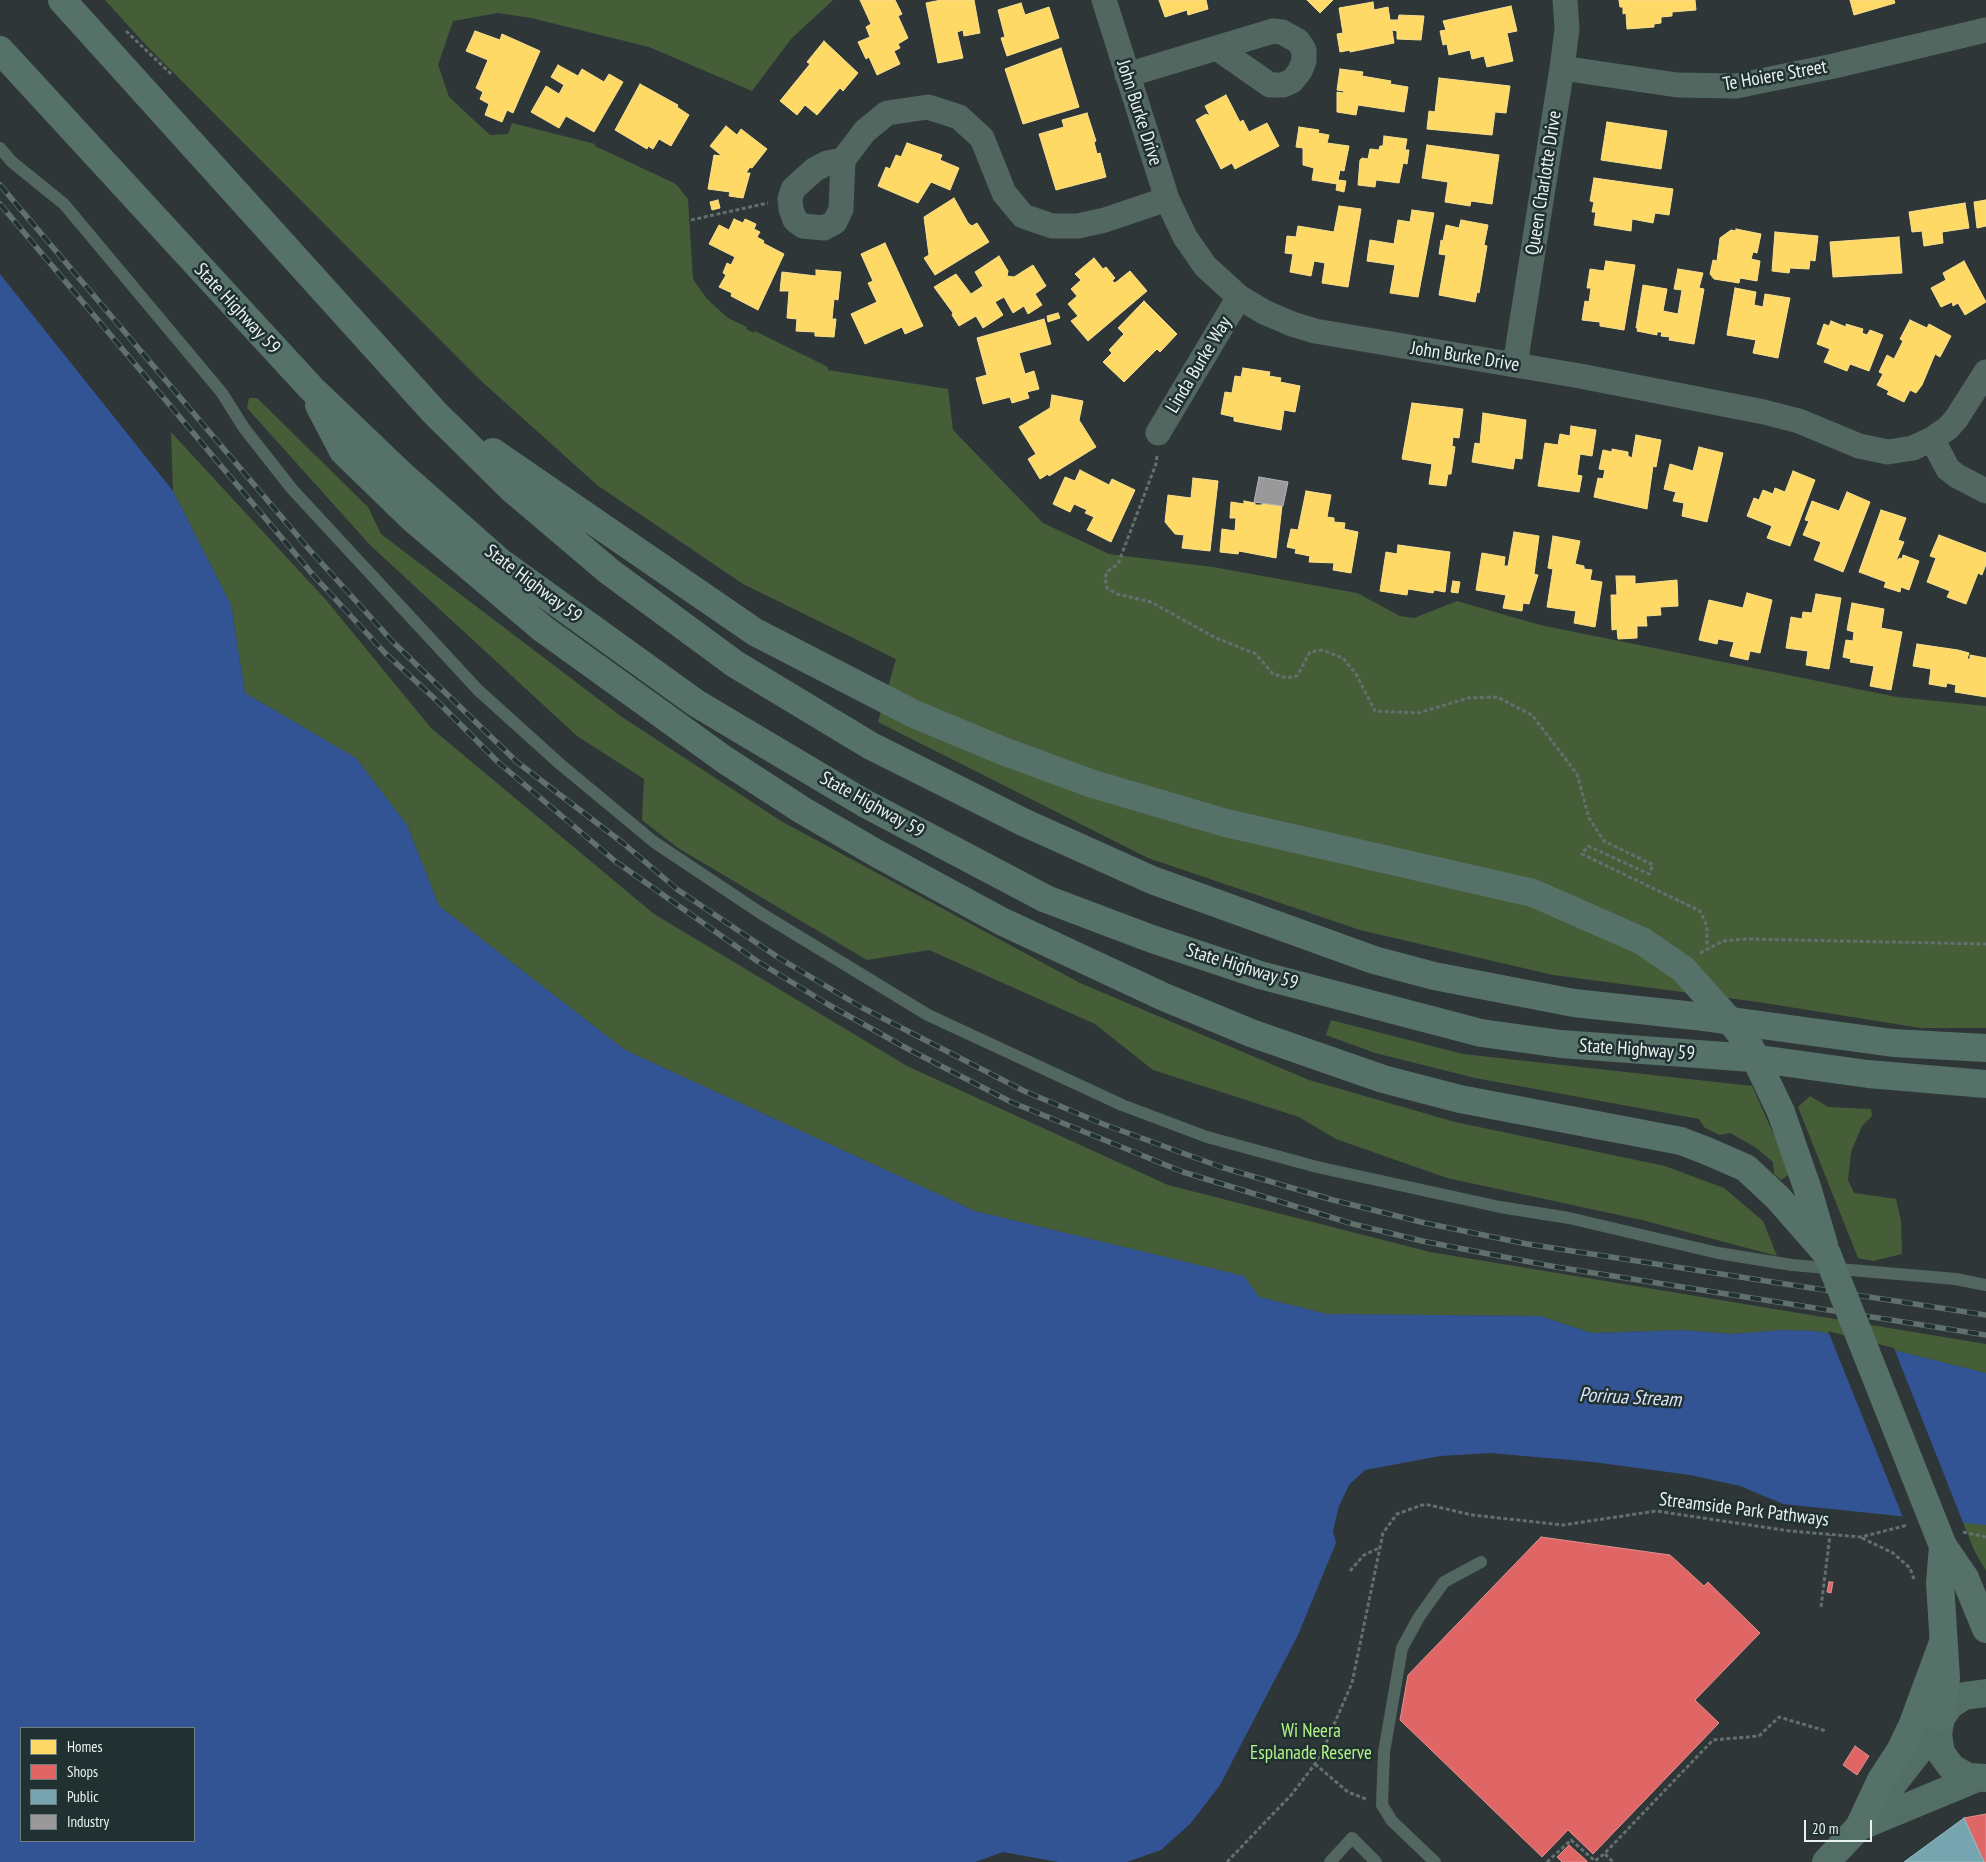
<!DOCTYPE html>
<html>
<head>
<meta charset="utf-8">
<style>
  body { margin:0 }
  #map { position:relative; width:1986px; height:1862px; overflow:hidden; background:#2e3638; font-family:"PT Sans Narrow",sans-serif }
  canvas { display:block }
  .legend { position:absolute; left:20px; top:1727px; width:175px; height:115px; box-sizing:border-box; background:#213031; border:1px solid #717e7e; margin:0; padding:6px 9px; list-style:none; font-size:15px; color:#e9f2f2 }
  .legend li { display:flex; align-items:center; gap:10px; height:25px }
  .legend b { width:25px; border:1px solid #717e7e }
  .scale { position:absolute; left:1804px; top:1820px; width:68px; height:22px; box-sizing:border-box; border:2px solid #e9f2f2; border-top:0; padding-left:6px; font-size:15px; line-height:18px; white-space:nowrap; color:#e9f2f2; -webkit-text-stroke:4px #213031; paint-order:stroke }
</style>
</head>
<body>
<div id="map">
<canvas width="1986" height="1862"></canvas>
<ul class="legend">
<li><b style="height:14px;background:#ffd966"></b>Homes</li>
<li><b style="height:14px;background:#e06666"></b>Shops</li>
<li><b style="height:14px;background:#76a5af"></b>Public</li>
<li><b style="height:14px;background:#999"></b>Industry</li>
</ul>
<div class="scale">20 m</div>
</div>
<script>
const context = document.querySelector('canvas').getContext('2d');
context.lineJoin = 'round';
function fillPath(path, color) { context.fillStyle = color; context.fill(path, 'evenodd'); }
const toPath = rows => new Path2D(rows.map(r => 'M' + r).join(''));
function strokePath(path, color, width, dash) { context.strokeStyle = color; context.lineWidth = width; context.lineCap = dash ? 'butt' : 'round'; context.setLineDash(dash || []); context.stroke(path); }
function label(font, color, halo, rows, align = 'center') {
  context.font = font + ' "PT Sans Narrow",sans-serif'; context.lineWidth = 5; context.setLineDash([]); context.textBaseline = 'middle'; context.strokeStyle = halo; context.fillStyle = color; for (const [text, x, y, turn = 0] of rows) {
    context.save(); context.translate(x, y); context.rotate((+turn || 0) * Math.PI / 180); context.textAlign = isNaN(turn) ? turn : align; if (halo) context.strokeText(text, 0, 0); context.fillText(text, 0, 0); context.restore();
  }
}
fillPath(toPath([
  [105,0,833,0,791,39,752,91,649,47,531,18,498,13,453,21,438,65,449,97,490,135,508,134,512,123,595,144,595,146,676,184,688,199,693,279,707,299,728,318,747,327,746,329,754,333,755,331,828,367,828,370,948,389,953,430,1043,523,1109,554,1213,567,1357,593,1400,616,1414,618,1457,601,1540,625,1897,697,1986,706,1986,1028,1921,1028,1758,1002,1553,975,1360,930,1148,858,878,722,896,659,743,584,597,485,479,379,143,42],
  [249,398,257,398,368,507,381,534,622,717,781,821,1080,983,1309,1080,1455,1122,1665,1166,1724,1188,1763,1221,1777,1256,1642,1220,1447,1178,1336,1139,1299,1117,1153,1070,1095,1024,929,950,867,960,678,848,642,820,644,779,577,736,370,545,247,408],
  [171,432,326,600,431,728,654,914,907,1066,1168,1185,1430,1252,1986,1344,1986,1373,1817,1331,1783,1330,1732,1334,1683,1330,1592,1333,1540,1316,1327,1314,1259,1297,1243,1276,975,1211,625,1050,439,906,407,825,356,758,245,693,231,605,173,491],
  [1331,1020,1463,1054,1752,1086,1791,1173,1781,1180,1774,1174,1773,1162,1755,1147,1730,1133,1720,1135,1705,1128,1699,1119,1475,1078,1375,1053,1326,1035],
  [1810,1096,1828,1107,1871,1109,1872,1116,1862,1126,1851,1152,1848,1180,1854,1193,1896,1199,1901,1221,1902,1254,1873,1261,1858,1258,1798,1107],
  [1963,1522,1986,1525,1986,1571,1974,1550]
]), '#455e38');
fillPath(toPath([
  [0,274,173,491,231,605,245,693,356,758,407,825,439,906,625,1050,975,1211,1244,1276,1259,1297,1327,1314,1540,1316,1592,1333,1683,1330,1732,1334,1783,1330,1817,1331,1986,1373,1986,1525,1783,1504,1740,1486,1690,1475,1593,1462,1490,1453,1440,1456,1365,1470,1349,1485,1339,1506,1333,1531,1336,1543,1298,1635,1220,1785,1190,1824,1161,1850,1127,1862,1058,1862,1003,1852,975,1862,0,1862],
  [21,1728,194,1728,194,1841,21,1841]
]), '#335494');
fillPath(toPath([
  [1828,1331,1894,1348,1964,1525,1904,1520]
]), '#2e3638');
const homes = toPath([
  [860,0,895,0,902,14,898,16,908,38,898,44,900,48,894,51,900,64,877,75,869,57,866,59,858,42,870,37,866,27,871,24,860,0],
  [941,0,974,0,980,33,964,36,963,30,957,32,963,58,938,63,926,3,941,0],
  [1159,0,1206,0,1208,9,1188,15,1187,10,1165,17,1159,0],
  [1307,0,1333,0,1320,13,1307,0],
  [1619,0,1695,0,1696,10,1672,12,1672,16,1661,17,1661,23,1654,24,1654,27,1627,29,1626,13,1623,14,1623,7,1620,7,1619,0],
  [1850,0,1894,0,1895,3,1854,15,1850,0],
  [1373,2,1374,10,1388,7,1390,20,1398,20,1399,15,1424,16,1421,40,1397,39,1397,31,1392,30,1394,43,1350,52,1350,50,1340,52,1337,34,1343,33,1339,8,1373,2],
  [1021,3,1025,15,1049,7,1059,38,1007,56,1001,38,1005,37,998,10,1021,3],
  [1511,6,1517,31,1507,33,1513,61,1487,67,1484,56,1472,59,1470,50,1449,55,1447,44,1443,45,1440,31,1446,30,1443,21,1511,6],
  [475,31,500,40,502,34,540,51,513,113,507,110,502,122,485,115,489,104,480,99,483,92,476,88,488,60,466,51,475,31],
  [824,41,858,73,843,91,840,88,817,115,805,105,797,115,780,101,810,64,807,62,824,41],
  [1061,48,1079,107,1023,124,1005,69,1061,48],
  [558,65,578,76,582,69,604,82,609,74,623,82,594,132,566,116,559,128,531,112,546,86,559,94,564,85,551,77,558,65],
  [1340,69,1363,72,1362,76,1391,81,1390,84,1408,87,1404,112,1358,105,1356,115,1337,112,1337,92,1343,93,1344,91,1337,90,1340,69],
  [1439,78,1510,86,1506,113,1495,112,1492,135,1427,129,1429,111,1435,112,1439,78],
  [640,84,678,105,677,107,689,115,671,146,659,139,653,149,648,146,647,149,615,130,640,84],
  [1226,95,1240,122,1243,120,1249,132,1267,123,1279,146,1235,169,1232,163,1221,169,1196,120,1206,114,1210,116,1205,106,1226,95],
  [1087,113,1096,141,1094,142,1097,154,1100,153,1106,177,1056,190,1039,134,1064,127,1062,120,1087,113],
  [1607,122,1667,131,1661,169,1601,160,1607,122],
  [726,126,737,135,741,129,767,149,752,168,750,167,746,173,750,173,743,198,729,196,730,192,708,189,714,155,722,156,710,146,726,126],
  [1299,127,1319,130,1318,133,1329,135,1327,143,1349,146,1344,171,1340,170,1338,180,1346,181,1344,192,1336,190,1337,184,1312,180,1314,168,1303,165,1303,148,1296,147,1299,127],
  [1384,136,1407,139,1405,150,1409,150,1407,164,1403,163,1399,183,1376,180,1375,187,1358,185,1360,160,1362,158,1368,159,1370,149,1379,150,1380,146,1383,146,1384,136],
  [907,143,942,155,940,160,959,168,950,190,931,182,918,203,878,186,886,167,890,169,896,155,901,157,907,143],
  [1427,145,1499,155,1492,204,1471,201,1470,206,1445,202,1448,182,1422,178,1427,145],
  [1594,178,1673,189,1669,215,1655,213,1653,223,1632,219,1631,231,1594,225,1596,212,1592,212,1594,202,1590,201,1594,178],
  [954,198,968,223,972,226,977,223,989,242,935,275,924,258,929,255,924,217,954,198],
  [718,200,720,208,712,210,710,202,718,200],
  [1986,200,1986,226,1977,228,1974,202,1986,200],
  [1965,203,1969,228,1942,232,1943,243,1924,246,1922,231,1912,232,1909,212,1965,203],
  [1339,206,1361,209,1348,287,1322,283,1325,263,1314,261,1311,276,1290,272,1293,254,1285,253,1287,236,1296,237,1298,226,1334,232,1339,206],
  [1412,210,1434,213,1418,297,1390,293,1395,265,1367,261,1370,240,1394,244,1398,220,1410,222,1412,210],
  [734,219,743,223,745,219,756,224,754,229,760,232,757,237,764,241,763,243,784,254,758,310,731,296,732,293,719,287,726,275,723,273,727,263,731,265,735,257,709,244,719,225,729,230,734,219],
  [1461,220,1488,225,1484,245,1487,246,1479,293,1477,292,1475,302,1439,295,1446,255,1439,254,1441,240,1443,241,1446,225,1459,228,1461,220],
  [1736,229,1761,234,1757,253,1753,252,1751,259,1760,261,1757,281,1740,278,1739,283,1714,279,1710,274,1713,260,1717,261,1720,238,1731,230,1736,231,1736,229],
  [1775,232,1818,236,1815,261,1810,260,1809,269,1790,268,1789,273,1772,271,1775,232],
  [1899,237,1902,273,1833,277,1830,242,1899,237],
  [885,243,923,326,905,334,902,327,865,344,851,314,877,302,868,283,873,281,861,254,885,243],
  [999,256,1008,271,1007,276,1014,277,1033,265,1046,286,1035,294,1042,305,1028,314,1024,306,1013,313,1004,297,995,302,1003,315,983,328,976,316,959,326,952,315,953,313,934,287,956,274,971,294,983,286,975,272,999,256],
  [1094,258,1103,269,1106,267,1115,278,1112,281,1115,283,1130,271,1147,291,1088,341,1071,321,1078,316,1068,304,1077,296,1071,289,1081,280,1075,274,1094,258],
  [1606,261,1635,265,1624,330,1600,326,1600,322,1582,320,1585,301,1589,302,1591,288,1587,288,1590,269,1604,271,1606,261],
  [1964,261,1986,302,1965,315,1958,303,1953,306,1952,302,1941,307,1931,288,1946,280,1943,273,1964,261],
  [1678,269,1703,273,1699,288,1704,289,1694,344,1669,340,1670,337,1661,336,1662,332,1657,332,1657,335,1637,331,1638,328,1636,328,1643,285,1667,289,1663,311,1678,314,1682,290,1674,289,1678,269],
  [816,270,841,272,838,300,834,299,832,319,836,319,834,337,815,336,815,332,796,331,797,319,787,318,789,291,780,291,782,272,816,276,816,270],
  [1735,288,1756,292,1754,305,1763,307,1765,294,1790,298,1778,358,1753,353,1756,340,1727,335,1735,288],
  [1144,301,1177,334,1160,352,1157,349,1124,382,1103,362,1112,353,1109,350,1124,334,1118,328,1144,301],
  [1058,313,1060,318,1048,322,1047,316,1058,313],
  [1044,319,1051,344,1019,353,1025,374,1034,371,1039,389,1027,392,1029,398,1012,403,1010,397,983,404,976,378,987,375,977,338,1044,319],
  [1910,320,1927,328,1929,324,1951,336,1940,357,1935,354,1922,385,1916,393,1910,390,1904,402,1887,394,1889,391,1877,385,1883,374,1879,372,1887,355,1894,359,1903,341,1900,339,1910,320],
  [1831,321,1846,327,1846,324,1863,329,1862,333,1867,335,1870,330,1883,335,1869,371,1850,364,1847,371,1824,362,1830,349,1817,344,1824,324,1829,326,1831,321],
  [1243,368,1270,372,1269,376,1281,378,1280,382,1300,386,1295,412,1284,410,1281,430,1234,421,1234,417,1221,414,1225,392,1232,393,1235,376,1241,377,1243,368],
  [1052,395,1083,401,1079,420,1096,447,1049,476,1048,474,1040,479,1028,459,1036,454,1019,427,1050,408,1052,395],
  [1412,403,1463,409,1459,438,1453,437,1452,446,1455,447,1451,474,1448,474,1446,486,1429,484,1432,464,1402,459,1412,403],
  [1483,413,1526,420,1522,459,1515,458,1513,469,1472,462,1475,443,1480,444,1483,413],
  [1571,426,1596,430,1592,456,1580,454,1577,475,1582,476,1579,492,1538,486,1545,443,1558,445,1560,434,1570,436,1571,426],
  [1636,435,1661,440,1656,467,1653,466,1647,509,1594,497,1598,478,1603,479,1605,470,1599,469,1603,450,1612,452,1612,449,1628,452,1628,456,1632,458,1636,435],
  [1699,447,1723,453,1707,522,1682,516,1684,503,1673,501,1676,492,1664,489,1670,464,1693,471,1699,447],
  [1080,470,1109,485,1112,479,1135,490,1111,542,1087,530,1094,517,1085,513,1087,510,1074,504,1070,512,1053,504,1065,477,1075,481,1080,470],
  [1793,471,1815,480,1790,546,1767,538,1772,526,1747,516,1754,498,1759,500,1763,490,1773,494,1775,488,1785,492,1793,471],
  [1193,478,1218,481,1210,551,1182,548,1184,535,1175,534,1165,522,1168,495,1191,498,1193,478],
  [1306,491,1331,495,1327,517,1334,518,1334,522,1345,523,1344,529,1358,532,1351,573,1333,570,1334,563,1309,562,1310,556,1295,553,1296,549,1287,547,1291,529,1298,530,1306,491],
  [1847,492,1870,502,1843,572,1814,560,1821,542,1803,535,1809,521,1805,520,1812,501,1839,511,1847,492],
  [1244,501,1255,503,1255,505,1262,505,1263,503,1282,506,1276,558,1239,551,1238,554,1220,552,1222,529,1235,531,1236,518,1230,518,1231,502,1244,504,1244,501],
  [1881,510,1906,518,1898,540,1904,542,1896,561,1900,558,1902,559,1903,555,1919,561,1909,590,1901,587,1900,592,1884,587,1886,582,1859,572,1881,510],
  [1514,532,1539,536,1534,574,1538,575,1529,604,1523,603,1522,611,1503,608,1506,595,1476,590,1482,553,1505,557,1504,566,1508,566,1514,532],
  [1939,535,1986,553,1986,564,1982,575,1978,573,1966,604,1947,597,1950,591,1927,582,1936,558,1930,556,1939,535],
  [1553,536,1580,541,1575,564,1584,566,1584,569,1592,570,1590,580,1602,582,1595,627,1574,623,1576,611,1547,607,1553,569,1548,568,1553,536],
  [1398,545,1450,552,1445,592,1434,590,1433,593,1408,589,1407,595,1380,591,1386,552,1397,554,1398,545],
  [1616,576,1635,576,1635,584,1677,580,1678,606,1660,607,1661,615,1646,616,1647,626,1637,626,1637,638,1618,639,1617,629,1612,630,1611,595,1617,595,1616,576],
  [1453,581,1460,582,1458,593,1451,592,1453,581],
  [1747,593,1772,600,1760,653,1750,651,1748,660,1730,656,1734,642,1718,639,1717,644,1699,640,1709,600,1743,608,1747,593],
  [1816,594,1841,598,1829,669,1806,665,1808,651,1786,648,1791,617,1802,619,1803,612,1812,613,1816,594],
  [1852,603,1884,609,1881,628,1902,632,1891,690,1870,686,1874,666,1850,662,1851,659,1843,657,1846,640,1853,641,1854,632,1847,630,1852,603],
  [1917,644,1958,650,1969,653,1967,659,1970,659,1970,655,1986,658,1986,697,1955,692,1956,685,1947,683,1946,687,1929,684,1931,669,1913,666,1917,644]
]);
fillPath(homes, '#ffd966');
strokePath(homes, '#f8e090', 1);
const shops = toPath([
  [1541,1537,1670,1555,1704,1586,1708,1582,1760,1633,1695,1700,1719,1723,1593,1854,1568,1830,1542,1857,1400,1720,1408,1675,1541,1537],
  [1829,1582,1833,1582,1831,1593,1827,1592,1829,1582],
  [1855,1746,1869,1756,1857,1775,1843,1765,1855,1746],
  [1986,1814,1986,1862,1984,1862,1964,1818,1986,1814],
  [1569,1845,1587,1861,1587,1862,1562,1862,1557,1857,1569,1845]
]);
fillPath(shops, '#e06666');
strokePath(shops, '#e39090', 1);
const public = toPath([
  [1964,1818,1984,1862,1904,1862,1964,1818]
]);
fillPath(public, '#76a5af');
strokePath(public, '#98bcc3', 1);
const industry = toPath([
  [1259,477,1288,482,1283,506,1254,502,1259,477]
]);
fillPath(industry, '#999');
strokePath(industry, '#b1b4b4', 1);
strokePath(toPath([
  [126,31,171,74],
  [691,220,768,203],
  [1157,456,1156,464,1118,564,1108,571,1105,577,1107,588,1117,594,1151,602,1214,637,1256,654,1273,674,1287,678,1297,676,1310,652,1322,650,1343,658,1356,674,1375,711,1418,713,1468,698,1497,697,1532,715,1577,774,1589,818,1604,841,1653,865,1649,874,1588,846,1582,854,1700,911,1707,926,1707,947],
  [1700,953,1723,941,1746,939,1986,944],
  [1963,1532,1986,1537],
  [1862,1538,1893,1553,1910,1568,1914,1579],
  [1350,1571,1364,1555,1379,1548],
  [1821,1607,1830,1535],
  [1315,1764,1348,1792,1366,1799],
  [1605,1854,1613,1862],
  [1227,1862,1292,1794,1315,1764,1326,1743,1352,1683,1383,1533,1397,1514,1422,1505,1429,1505,1472,1515,1563,1525,1656,1511,1790,1531,1861,1537,1908,1525],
  [1547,1862,1571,1840,1595,1861,1605,1853,1713,1740,1759,1736,1779,1717,1826,1731]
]), '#62716d', 3, [4, 2.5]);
strokePath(toPath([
  [0,148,12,162,64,204,222,393,244,428,292,489,478,690,560,764,654,842,762,914,928,1015,1122,1105,1207,1137,1317,1167,1500,1207,1569,1218,1718,1253,1792,1265,1956,1279,1986,1285],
  [1330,1862,1352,1838,1376,1862],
  [1435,1862,1392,1821,1382,1805,1384,1752,1402,1648,1419,1617,1444,1582,1481,1562]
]), '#526760', 12);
strokePath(toPath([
  [1104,0,1167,199,1185,237,1205,266,1239,297,1264,312,1292,324,1315,331,1580,376,1764,412,1799,421,1859,446,1888,452,1913,448,1932,439,1948,428,1956,419,1986,372],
  [1562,68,1677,85,1736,86,1834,66,1986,30],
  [1127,75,1273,31,1282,32,1298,41,1304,50,1304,61,1300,71,1292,81,1283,85,1270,85,1217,48],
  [843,160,865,131,887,113,928,107,959,117,982,138,1004,193,1023,216,1052,226,1078,226,1105,220,1167,199],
  [843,160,841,209,835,222,824,228,803,226,795,220,791,209,790,199,793,189,814,170,827,163,843,160],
  [1515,365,1562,68,1567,29,1565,0],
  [1158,433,1239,297],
  [1932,439,1948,469,1957,476,1986,491]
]), '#526760', 25);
strokePath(toPath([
  [1986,1693,1964,1696,1950,1705,1941,1718,1938,1734,1941,1753,1952,1768,1968,1777,1986,1778],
  [1861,1826,1977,1778],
  [1826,1862,1859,1827,1939,1725]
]), '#526e65', 28);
strokePath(toPath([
  [62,0,434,412,512,489,610,572,735,664,871,746,1023,822,1152,880,1374,960,1434,976,1574,1003,1695,1016,1893,1043,1986,1048],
  [0,50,311,388,403,476,499,561,696,703,864,803,1046,899,1152,939,1260,975,1481,1033,1561,1044,1752,1058,1868,1074,1986,1084],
  [319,405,343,451,412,518,543,629,725,760,802,810,876,853,1001,921,1164,997,1251,1033,1383,1079,1460,1099,1681,1141,1707,1151,1746,1168,1778,1198,1827,1254],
  [493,452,755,632,914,714,1003,751,1093,784,1226,823,1533,893,1642,941],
  [1781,1112,1807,1187,1824,1245],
  [1943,1546,1965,1578,1986,1629],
  [1941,1718,1946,1678,1940,1583,1943,1546],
  [1859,1827,1881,1780,1900,1751,1912,1726,1942,1645]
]), '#557168', 28);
const rail = toPath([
  [0,185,307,547,393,642,517,762,623,843,678,890,779,958,861,1007,1024,1091,1103,1124,1221,1167,1333,1200,1425,1223,1527,1244,1986,1315],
  [0,204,314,576,385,653,435,699,499,763,615,861,757,961,829,1005,908,1049,1011,1102,1183,1172,1353,1224,1422,1241,1556,1267,1986,1335]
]);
strokePath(rail, '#61706b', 5.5);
strokePath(rail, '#213031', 4, [11]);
strokePath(toPath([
  [1642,941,1683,969,1737,1029,1751,1049,1781,1112],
  [1827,1254,1943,1546]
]), '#557168', 28);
label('19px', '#e9f2f2', '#213031', [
  ["Te Hoiere Street",1775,76,-10],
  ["John Burke Drive",1139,113,72],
  ["Queen Charlotte Drive",1544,183,-81],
  ["State Highway 59",237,309,47],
  ["John Burke Drive",1465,357,9],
  ["Linda Burke Way",1199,365,-59],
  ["State Highway 59",533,584,37],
  ["State Highway 59",872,805,29],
  ["State Highway 59",1242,967,17],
  ["State Highway 59",1637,1050,4],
  ["Streamside Park Pathways",1744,1510,7]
]);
label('19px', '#b3f489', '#213031', [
  ["Wi Neera",1311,1732],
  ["Esplanade Reserve",1311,1754]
]);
label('italic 20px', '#d9e4f9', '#213031', [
  ["Porirua Stream",1630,1398,3]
]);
</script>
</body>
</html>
